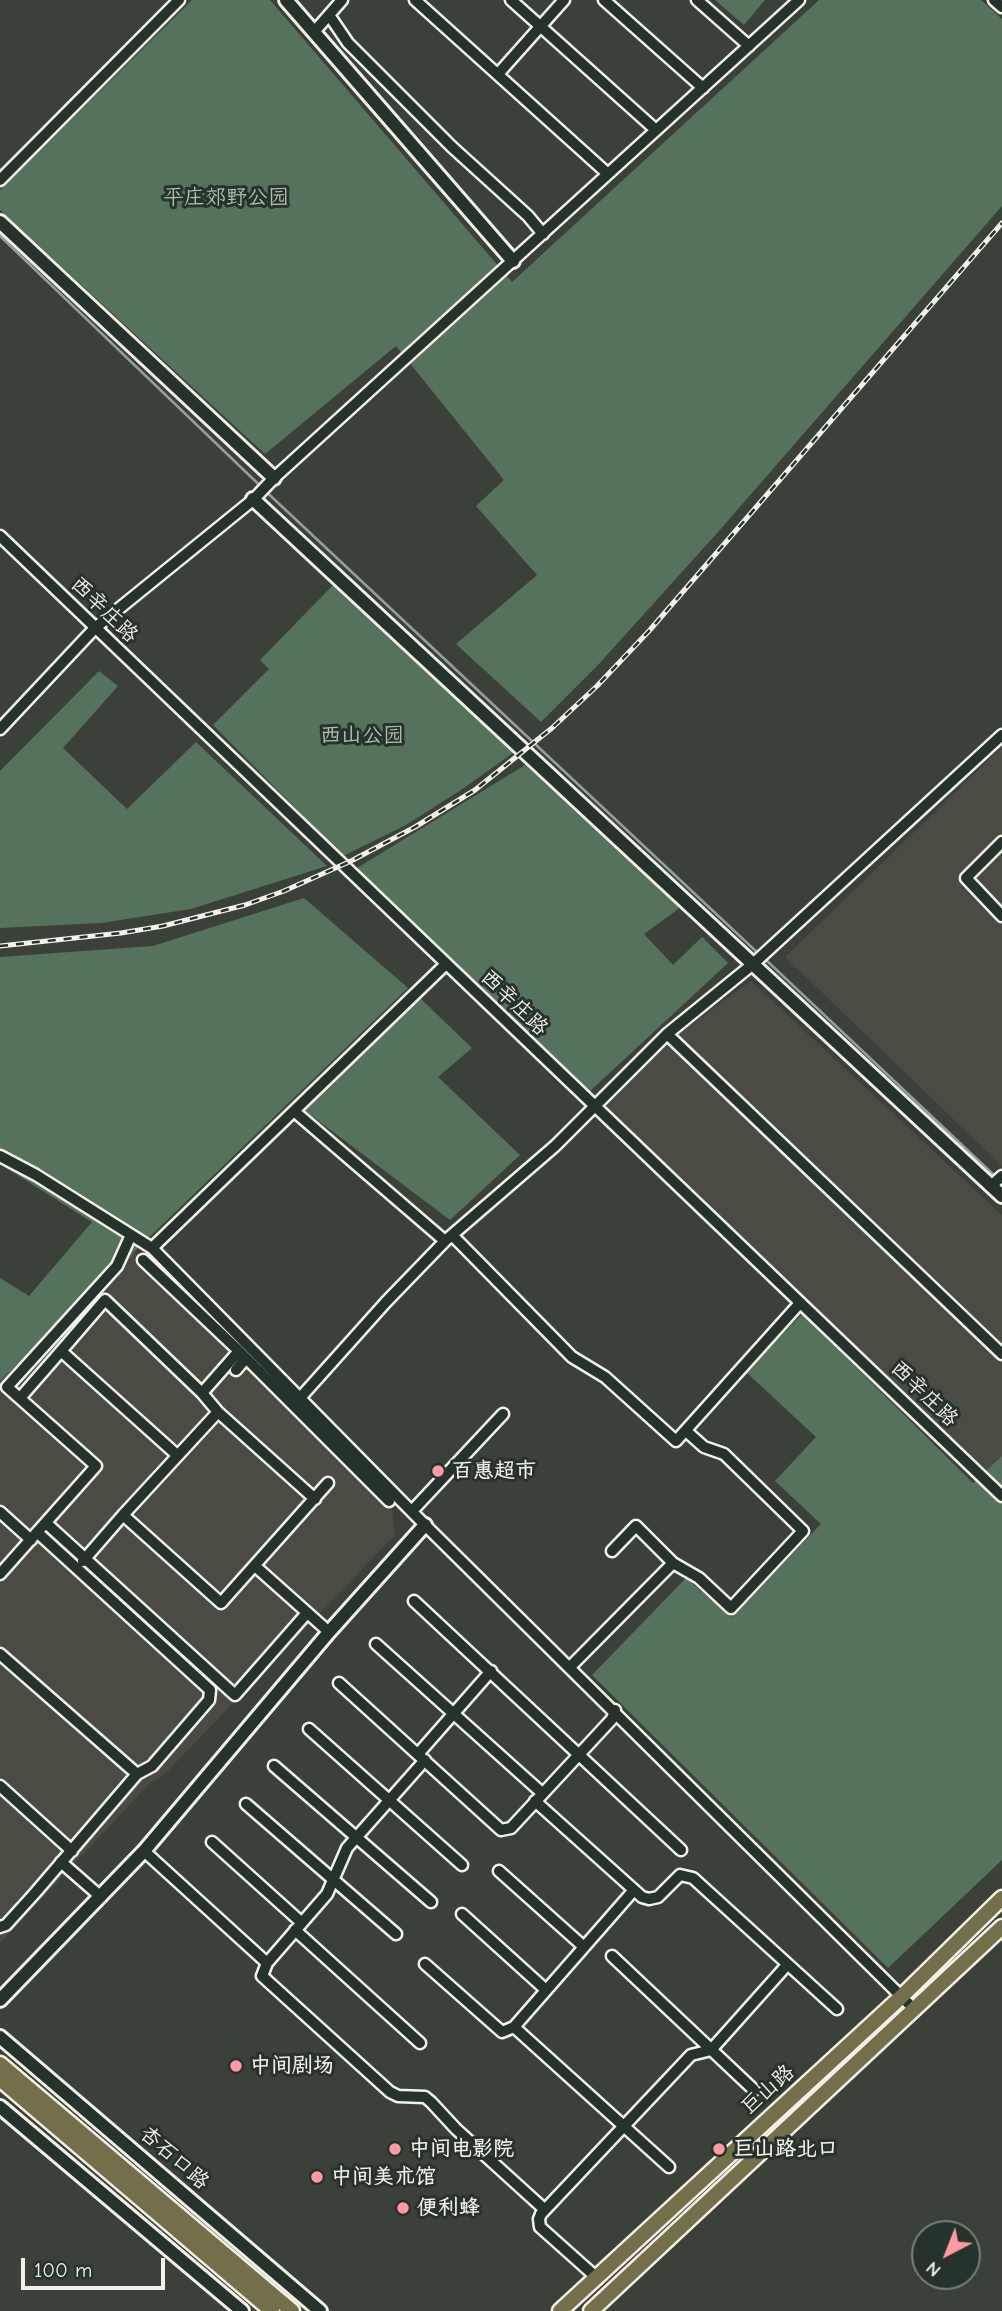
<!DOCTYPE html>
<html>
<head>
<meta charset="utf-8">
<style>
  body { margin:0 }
  #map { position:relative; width:1002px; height:2311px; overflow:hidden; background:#3b4139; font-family:"Comic Neue",sans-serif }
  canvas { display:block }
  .north { position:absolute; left:911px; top:2220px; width:70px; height:70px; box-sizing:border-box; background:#26332d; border:2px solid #787f78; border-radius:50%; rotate:222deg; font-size:19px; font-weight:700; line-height:28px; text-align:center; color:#f4f1e8 }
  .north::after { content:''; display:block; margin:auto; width:24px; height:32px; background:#ff9aa2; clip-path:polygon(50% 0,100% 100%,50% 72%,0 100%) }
  .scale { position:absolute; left:21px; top:2258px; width:144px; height:32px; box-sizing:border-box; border:4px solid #f4f1e8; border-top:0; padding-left:9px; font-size:21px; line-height:24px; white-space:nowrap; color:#f4f1e8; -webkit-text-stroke:5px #26332d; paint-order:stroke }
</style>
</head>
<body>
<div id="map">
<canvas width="1002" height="2311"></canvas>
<div class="north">N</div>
<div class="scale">100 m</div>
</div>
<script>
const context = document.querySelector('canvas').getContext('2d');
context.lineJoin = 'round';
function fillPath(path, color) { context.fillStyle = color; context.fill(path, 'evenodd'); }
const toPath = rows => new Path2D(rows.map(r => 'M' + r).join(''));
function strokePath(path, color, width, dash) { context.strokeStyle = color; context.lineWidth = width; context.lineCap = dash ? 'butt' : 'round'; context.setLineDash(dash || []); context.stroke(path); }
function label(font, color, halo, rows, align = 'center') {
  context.font = font + ' "Comic Neue","LXGW WenKai TC",sans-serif'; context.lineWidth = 6; context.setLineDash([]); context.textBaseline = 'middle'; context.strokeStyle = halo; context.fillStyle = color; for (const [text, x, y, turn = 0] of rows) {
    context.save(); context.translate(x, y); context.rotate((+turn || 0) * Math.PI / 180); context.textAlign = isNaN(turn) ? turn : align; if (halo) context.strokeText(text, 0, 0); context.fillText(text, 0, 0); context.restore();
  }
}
fillPath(toPath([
  [1002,747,1002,1166,785,957],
  [751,981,1002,1215,1002,1456,986,1471,604,1109,668,1041],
  [134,1252,392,1509,395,1535,164,1775,151,1782,0,1943,0,1381]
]), '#4a4b42');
fillPath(toPath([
  [192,0,270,0,512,282,819,0,981,0,1002,19,1002,206,718,532,598,665,541,722,456,644,537,575,476,506,504,480,396,346,265,454,0,210,0,190],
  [715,0,765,0,744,25],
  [335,583,517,750,464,788,406,825,343,856,213,725,269,669,260,660],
  [99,671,118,686,63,748,127,809,196,742,327,866,191,909,101,923,0,928,0,771],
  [525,765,681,907,644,934,673,965,702,937,728,963,588,1093,357,868],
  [304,898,408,988,0,1381,0,1278,29,1296,92,1222,0,1164,0,957,153,946],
  [420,998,472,1048,438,1077,520,1155,450,1220,304,1110],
  [802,1314,973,1483,1002,1456,1002,1860,888,1968,592,1675,686,1578,731,1617,821,1524,775,1481,816,1437,746,1372]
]), '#55735c');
strokePath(toPath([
  [0,236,275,500,760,955],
  [765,959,997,1178]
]), '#919fa2', 2.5);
const minor = toPath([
  [415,0,608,174],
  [511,0,656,130],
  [604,0,703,88],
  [697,0,749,46],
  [994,0,1002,7],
  [329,15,348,43,452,147,528,216,543,234],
  [314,32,342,0],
  [498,74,564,0],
  [0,180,179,0],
  [0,536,1002,1496],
  [0,729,95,628,254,499,274,478,799,0],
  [1002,842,966,878,1002,916],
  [667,1034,1002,1354],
  [294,1111,445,1241],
  [0,1156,36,1175,152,1248,425,1525,915,2010],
  [991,1186,1002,1176],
  [452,1235,572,1357,605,1377,676,1441,800,1303],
  [152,1248,446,964],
  [143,1260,239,1351,202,1393],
  [61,1351,105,1300,202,1393,218,1412],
  [239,1351,389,1501],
  [236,1370,246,1358],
  [20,1398,61,1351,177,1455],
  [300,1398,386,1302,445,1241,555,1146,667,1034,753,964,1002,735],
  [412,1511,503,1414],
  [0,1512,31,1540],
  [123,1515,218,1412,315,1499],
  [46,1523,235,1695,307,1613],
  [612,1551,636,1526,673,1563,699,1578,731,1608,803,1531,724,1454,704,1447,686,1431],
  [83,1561,123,1515,221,1603,328,1483],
  [255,1566,329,1632],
  [0,1574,96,1466,7,1387,117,1266,131,1235],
  [414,1601,681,1850],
  [376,1644,542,1793],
  [0,1654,137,1774],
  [570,1667,673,1563],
  [339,1683,501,1830,511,1828,612,1719,615,1710],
  [309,1729,462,1865],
  [418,1754,491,1671],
  [425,1760,347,1848,327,1894,267,1963,262,1976,390,2092,398,2096,425,2097,431,2102,456,2129,544,2209],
  [274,1766,431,1902],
  [0,1786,72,1851],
  [535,1801,642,1897,649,1899,658,1897,680,1875,693,1878,837,2009],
  [246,1804,396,1934],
  [212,1842,302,1923],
  [144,1851,267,1963],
  [61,1862,101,1897],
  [499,1871,584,1947],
  [462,1914,546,1990],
  [0,1927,6,1925,35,1893,137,1774,152,1766,209,1700,210,1690,38,1533],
  [295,1930,420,2043],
  [612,1956,754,2090],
  [425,1964,502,2032,514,2027,634,1890],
  [514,2027,669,2167],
  [596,2277,540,2227,539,2219,541,2214,691,2055,711,2050,787,1965]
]);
const tertiary = toPath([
  [286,0,513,261],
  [0,222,274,478],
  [253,499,1002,1196],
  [0,2000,144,1851,329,1632,425,1525],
  [0,2037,320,2311],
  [0,2107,242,2311]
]);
const primary = toPath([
  [0,2064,292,2311],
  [0,2079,272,2311],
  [560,2311,900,1998,1002,1898],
  [591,2311,1002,1927]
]);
strokePath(minor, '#f4f1e8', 15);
strokePath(tertiary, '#f4f1e8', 18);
strokePath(primary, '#f4f1e8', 19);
strokePath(minor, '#26332d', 10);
strokePath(tertiary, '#26332d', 12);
strokePath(primary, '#726f4a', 14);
const rail = toPath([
  [0,946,121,933,163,926,245,905,284,891,351,861,415,827,475,790,552,728,597,686,649,631,1002,223]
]);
strokePath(rail, '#f4f1e8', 5);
strokePath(rail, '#26332d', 2.5, [8]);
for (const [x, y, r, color] of [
  [438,1471,7,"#ff9aa2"],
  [236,2066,7,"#ff9aa2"],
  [395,2149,7,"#ff9aa2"],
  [719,2149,7,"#ff9aa2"],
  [317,2177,7,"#ff9aa2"],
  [403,2208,7,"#ff9aa2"]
]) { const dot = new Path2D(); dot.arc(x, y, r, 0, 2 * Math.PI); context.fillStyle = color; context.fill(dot); strokePath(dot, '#26332d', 2.5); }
label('21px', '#b4bfb0', '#26332d', [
  ["平庄郊野公园",226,198],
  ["西山公园",362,736]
]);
label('21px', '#f4f1e8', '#26332d', [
  ["西辛庄路",104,610,44],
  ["西辛庄路",514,1003,44],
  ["西辛庄路",924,1394,44],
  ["巨山路",768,2090,-42],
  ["杏石口路",174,2158,41]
]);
label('bold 21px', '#f4f1e8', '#26332d', [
  ["百惠超市",452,1471],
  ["中间剧场",250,2066],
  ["中间电影院",409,2149],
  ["巨山路北口",733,2149],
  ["中间美术馆",331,2177],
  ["便利蜂",417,2208]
], 'left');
</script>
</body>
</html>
